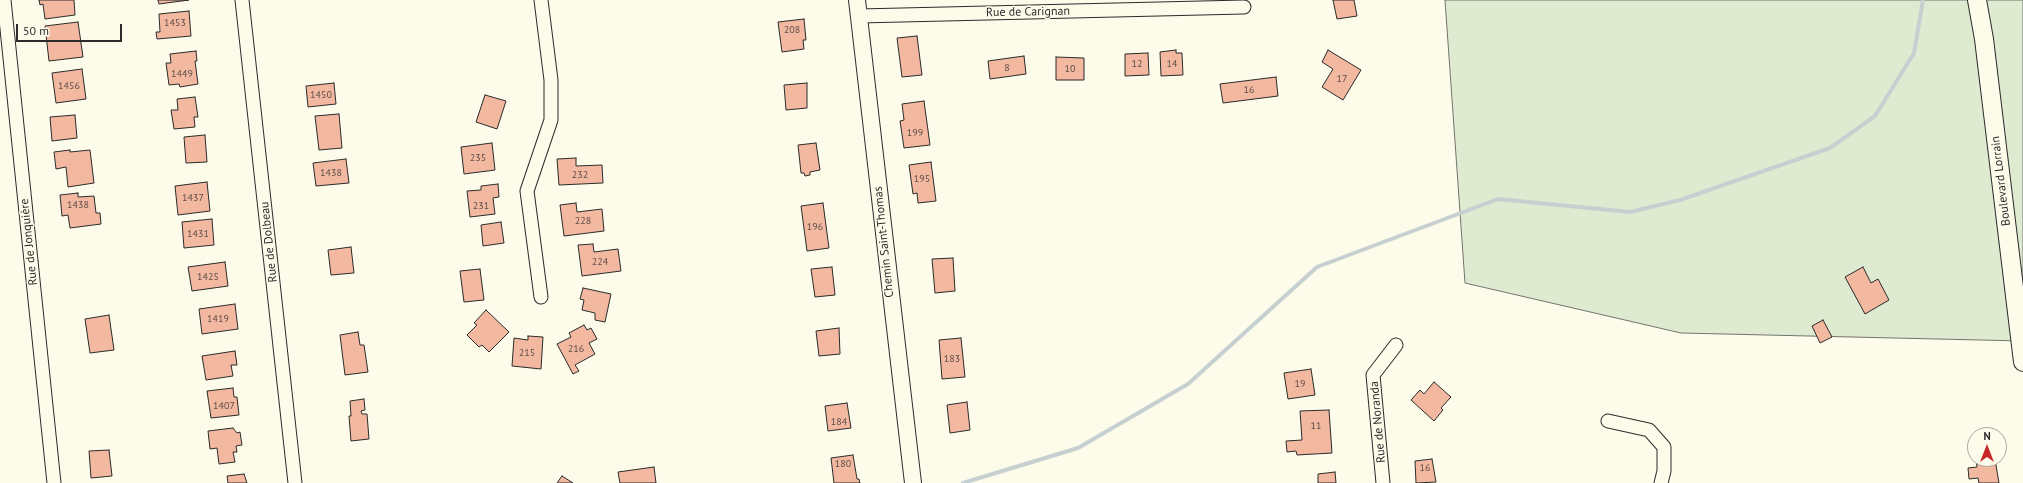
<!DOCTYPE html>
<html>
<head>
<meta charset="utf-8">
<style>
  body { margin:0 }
  #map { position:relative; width:2023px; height:483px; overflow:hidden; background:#fdfbea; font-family:"PT Sans",sans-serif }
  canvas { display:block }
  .north { position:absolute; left:1967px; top:427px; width:40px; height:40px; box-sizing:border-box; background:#fdfbea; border:1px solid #a9a89e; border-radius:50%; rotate:0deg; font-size:11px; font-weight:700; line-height:16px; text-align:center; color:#2b2b2b }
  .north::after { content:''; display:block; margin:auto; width:14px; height:18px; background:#c62828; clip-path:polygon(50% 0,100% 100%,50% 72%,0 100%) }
  .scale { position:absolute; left:16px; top:24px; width:106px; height:18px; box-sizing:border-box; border:2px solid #2b2b2b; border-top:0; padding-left:5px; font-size:12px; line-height:14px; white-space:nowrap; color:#2b2b2b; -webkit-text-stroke:3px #fdfbea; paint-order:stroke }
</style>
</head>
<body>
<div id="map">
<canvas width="2023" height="483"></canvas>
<div class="north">N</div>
<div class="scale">50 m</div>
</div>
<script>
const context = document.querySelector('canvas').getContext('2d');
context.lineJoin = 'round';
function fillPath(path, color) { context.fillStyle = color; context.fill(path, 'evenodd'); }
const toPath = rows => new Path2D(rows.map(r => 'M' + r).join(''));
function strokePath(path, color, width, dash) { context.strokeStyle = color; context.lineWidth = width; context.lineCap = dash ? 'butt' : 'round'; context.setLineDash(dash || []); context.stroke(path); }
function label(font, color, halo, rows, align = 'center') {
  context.font = font + ' "PT Sans",sans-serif'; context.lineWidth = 3; context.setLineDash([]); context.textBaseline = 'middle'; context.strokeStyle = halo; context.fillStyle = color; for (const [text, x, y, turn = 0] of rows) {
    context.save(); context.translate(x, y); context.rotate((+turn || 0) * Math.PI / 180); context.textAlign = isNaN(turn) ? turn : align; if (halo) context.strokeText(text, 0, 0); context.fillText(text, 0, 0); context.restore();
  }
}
const green = toPath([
  [1445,0,2023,0,2023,341,1681,333,1465,283,1445,0]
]);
fillPath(green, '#deebd1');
strokePath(green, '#74746e', 1);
strokePath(toPath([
  [963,483,1078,448,1188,384,1317,267,1498,199,1630,212,1680,200,1830,148,1875,116,1914,53,1923,0]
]), '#c7d0d0', 4);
const building = toPath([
  [39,0,74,0,75,15,45,19,43,4,40,5,39,0],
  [158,0,189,0,159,4,158,0],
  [1333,0,1354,0,1357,16,1337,19,1333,0],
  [189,11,191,36,157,39,156,32,160,32,159,14,189,11],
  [804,19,806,40,803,40,804,49,782,52,778,22,804,19],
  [78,22,83,57,49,61,45,26,78,22],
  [917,36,922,75,902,77,897,38,917,36],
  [1176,50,1176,53,1182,53,1183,75,1161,76,1160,52,1176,50],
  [1328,50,1361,70,1343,100,1322,87,1333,69,1322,62,1328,50],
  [196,51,197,61,195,61,198,84,180,87,179,84,169,85,166,63,171,63,170,54,196,51],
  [1148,53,1149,75,1125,76,1125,54,1148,53],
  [1024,56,1026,74,990,79,988,61,1024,56],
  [1056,57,1084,58,1084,80,1056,80,1056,57],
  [82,69,86,99,56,103,52,73,82,69],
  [1276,77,1278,96,1223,103,1220,84,1276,77],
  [334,83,336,104,308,107,306,86,334,83],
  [807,83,807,108,786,110,784,85,807,83],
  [485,95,506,101,497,129,476,122,485,95],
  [195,97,198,117,194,117,195,127,174,129,171,110,178,110,177,99,195,97],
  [924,101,930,145,904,148,900,121,904,120,902,104,924,101],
  [339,114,342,148,319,150,315,116,339,114],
  [75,115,77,138,52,141,50,117,75,115],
  [205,135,207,162,186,163,184,137,205,135],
  [492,143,495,170,464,174,461,147,492,143],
  [816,143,820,170,810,172,810,175,805,176,804,173,801,173,798,145,816,143],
  [70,150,70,152,90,150,94,183,68,187,66,167,56,169,54,152,70,150],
  [576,158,576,166,602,165,603,183,559,185,557,159,576,158],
  [346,159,349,183,316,186,313,163,346,159],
  [931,162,936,201,918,203,917,193,913,194,909,165,931,162],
  [207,182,210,211,178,215,175,186,207,182],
  [498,184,499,197,493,198,495,214,470,217,467,191,481,190,481,186,498,184],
  [78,193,78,197,94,196,96,213,100,213,101,224,70,228,68,215,62,216,60,195,78,193],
  [576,203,577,212,602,209,604,231,564,236,560,205,576,203],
  [823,203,829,248,807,251,801,206,823,203],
  [212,219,214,245,184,248,182,222,212,219],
  [501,222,504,243,483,246,481,225,501,222],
  [593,244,594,252,618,249,621,271,582,276,578,245,593,244],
  [351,247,354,273,331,275,328,250,351,247],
  [953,258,955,291,935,293,932,259,953,258],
  [225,262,228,286,192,291,188,267,225,262],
  [832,267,835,295,815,297,811,269,832,267],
  [1863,267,1871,283,1878,279,1889,300,1865,314,1845,277,1863,267],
  [480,269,484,300,464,302,460,271,480,269],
  [583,288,611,294,605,322,595,320,595,313,582,310,584,300,580,299,583,288],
  [235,304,238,329,202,334,199,309,235,304],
  [486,310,509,332,489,352,482,345,479,347,467,335,477,325,474,323,486,310],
  [109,315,114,350,90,353,85,319,109,315],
  [1823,320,1832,337,1820,343,1812,326,1823,320],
  [584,325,587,330,591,328,597,339,589,343,595,354,575,365,579,371,573,374,557,344,571,337,569,333,584,325],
  [839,328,840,354,819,356,816,331,839,328],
  [358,332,360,345,364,345,368,372,345,375,340,335,358,332],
  [528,336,543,337,541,369,512,366,514,338,528,340,528,336],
  [961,338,965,377,942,379,939,340,961,338],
  [235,351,237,365,231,365,233,376,206,380,202,356,235,351],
  [1311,369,1315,395,1288,399,1284,373,1311,369],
  [1434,382,1451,397,1441,408,1443,410,1434,421,1411,400,1420,390,1424,394,1434,382],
  [233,388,234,397,237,397,239,415,211,418,207,391,233,388],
  [364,399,365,410,361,411,362,414,367,414,369,439,351,441,349,416,351,416,350,401,364,399],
  [967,402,970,430,950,433,947,405,967,402],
  [847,403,851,428,828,431,825,406,847,403],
  [1329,410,1332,453,1297,455,1296,451,1287,452,1286,441,1302,440,1300,411,1329,410],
  [233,428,237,433,240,432,242,445,236,446,237,452,233,452,235,462,219,464,217,448,210,449,208,431,233,428],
  [109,450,112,476,91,478,89,451,109,450],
  [853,455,857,479,859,479,860,483,834,483,831,458,853,455],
  [1432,459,1436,482,1416,483,1415,461,1432,459],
  [1976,459,1995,459,1999,483,1979,483,1978,478,1969,479,1968,468,1977,467,1976,459],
  [654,467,656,483,620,483,618,472,654,467],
  [1335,472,1336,483,1318,483,1318,474,1335,472],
  [244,474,247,483,228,483,227,476,244,474],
  [562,476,573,483,557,483,562,476]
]);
fillPath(building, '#f2b8a0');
strokePath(building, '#2b2b2b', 1);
const minor = toPath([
  [4,0,54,483],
  [242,0,295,483],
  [541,0,551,80,551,120,527,191,541,297],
  [859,16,1244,7],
  [1608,421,1649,430,1664,447,1664,471,1661,483],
  [1383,483,1373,375,1396,345]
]);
const tertiary = toPath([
  [857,0,913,483]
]);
const secondary = toPath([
  [1977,0,1984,39,2023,362]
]);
strokePath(minor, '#2b2b2b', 15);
strokePath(tertiary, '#2b2b2b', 18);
strokePath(secondary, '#2b2b2b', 20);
strokePath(minor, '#fdfbea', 13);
strokePath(tertiary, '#fdfbea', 16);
strokePath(secondary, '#fdfbea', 18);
label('10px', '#5d4e48', null, [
  ["1453",175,23],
  ["208",792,30],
  ["12",1137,64],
  ["14",1172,64],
  ["8",1007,68],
  ["10",1070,69],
  ["1449",182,74],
  ["17",1342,79],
  ["1456",69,86],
  ["16",1249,90],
  ["1450",321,95],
  ["199",915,133],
  ["235",478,158],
  ["1438",331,173],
  ["232",580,175],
  ["195",922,179],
  ["1437",193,198],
  ["1438",78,205],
  ["231",481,206],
  ["228",583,221],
  ["196",815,227],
  ["1431",198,234],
  ["224",600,262],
  ["1425",208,277],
  ["1419",218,319],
  ["216",576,349],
  ["215",527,353],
  ["183",952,359],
  ["19",1300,384],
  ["1407",224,406],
  ["184",839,422],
  ["11",1316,426],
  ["180",843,464],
  ["16",1425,468]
]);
label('12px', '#2b2b2b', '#fdfbea', [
  ["Rue de Carignan",1028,12,-1],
  ["Boulevard Lorrain",2001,181,-97],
  ["Rue de Jonquière",29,242,-96],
  ["Rue de Dolbeau",269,242,-96],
  ["Chemin Saint-Thomas",884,242,-96],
  ["Rue de Noranda",1378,422,-95]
]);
</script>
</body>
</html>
